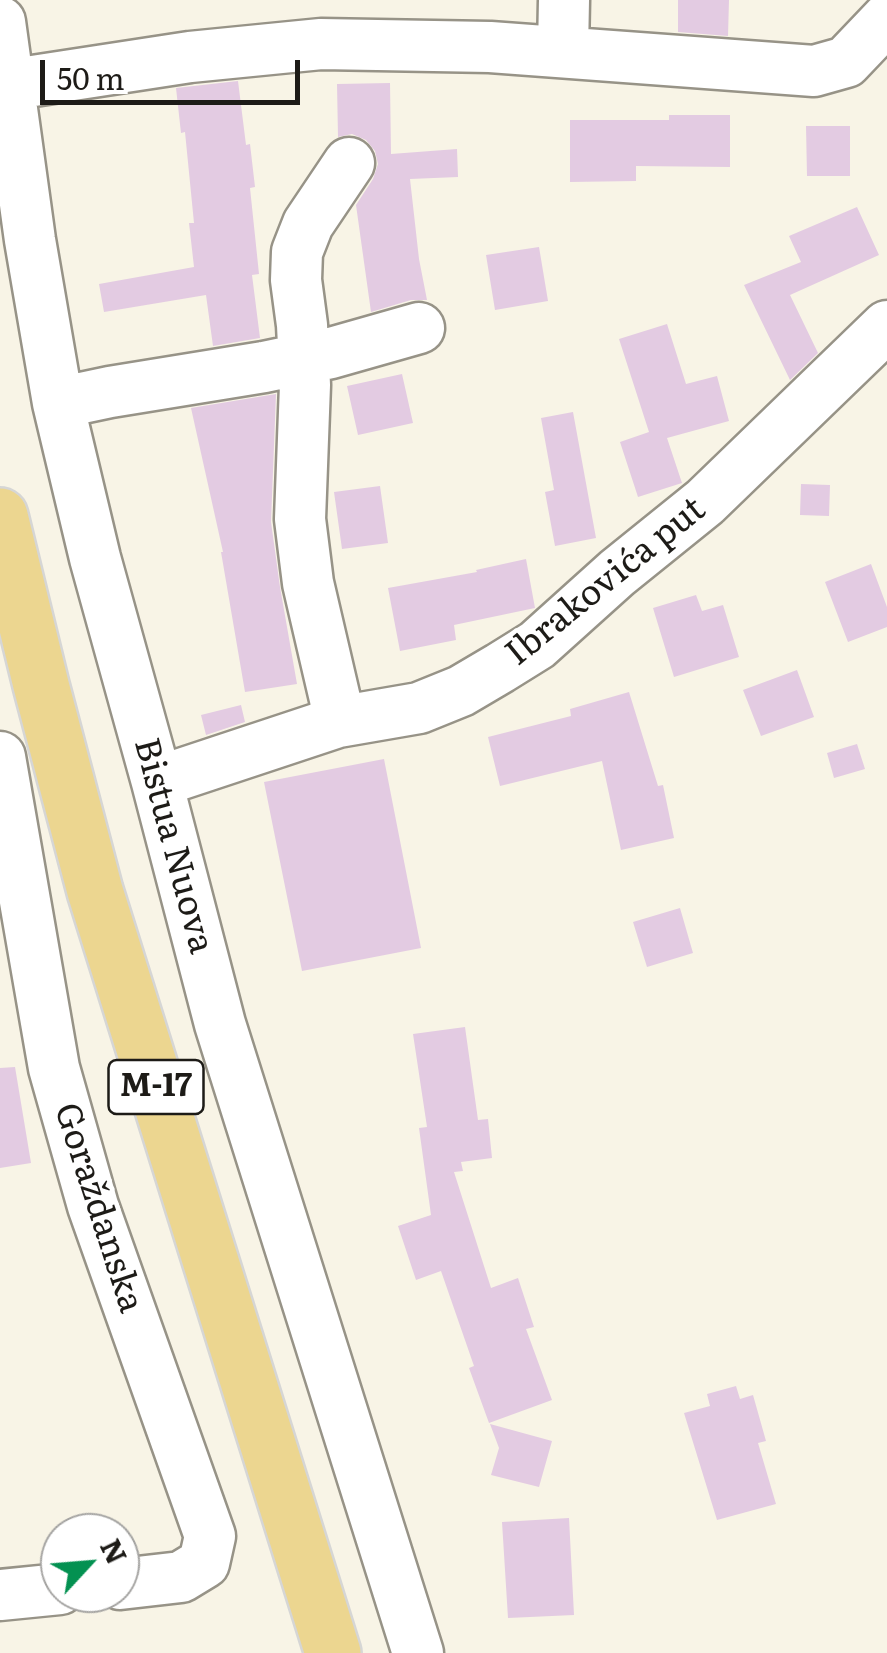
<!DOCTYPE html>
<html>
<head>
<meta charset="utf-8">
<style>
  body { margin:0 }
  #map { position:relative; width:887px; height:1653px; overflow:hidden; background:#f8f4e6; font-family:Literata,serif }
  canvas { display:block }
  .north { position:absolute; left:40px; top:1513px; width:100px; height:100px; box-sizing:border-box; background:#fff; border:2px solid #a5a4a2; border-radius:50%; rotate:64deg; font-size:28px; font-weight:700; line-height:40px; text-align:center; color:#1d1b17 }
  .north::after { content:''; display:block; margin:auto; width:35px; height:45px; background:#039151; clip-path:polygon(50% 0,100% 100%,50% 72%,0 100%) }
  .scale { position:absolute; left:40px; top:60px; width:260px; height:45px; box-sizing:border-box; border:5px solid #1d1b17; border-top:0; padding-left:12px; font-size:30px; line-height:35px; white-space:nowrap; color:#1d1b17; -webkit-text-stroke:8px #fff; paint-order:stroke }
</style>
</head>
<body>
<div id="map">
<canvas width="887" height="1653"></canvas>
<div class="north">N</div>
<div class="scale">50 m</div>
</div>
<script>
const context = document.querySelector('canvas').getContext('2d');
context.lineJoin = 'round';
function fillPath(path, color) { context.fillStyle = color; context.fill(path, 'evenodd'); }
const toPath = rows => new Path2D(rows.map(r => 'M' + r).join(''));
function strokePath(path, color, width, dash) { context.strokeStyle = color; context.lineWidth = width; context.lineCap = dash ? 'butt' : 'round'; context.setLineDash(dash || []); context.stroke(path); }
function label(font, color, halo, rows, align = 'center') {
  context.font = font + ' Literata,serif'; context.lineWidth = 9; context.setLineDash([]); context.textBaseline = 'middle'; context.strokeStyle = halo; context.fillStyle = color; for (const [text, x, y, turn = 0] of rows) {
    context.save(); context.translate(x, y); context.rotate((+turn || 0) * Math.PI / 180); context.textAlign = isNaN(turn) ? turn : align; if (halo) context.strokeText(text, 0, 0); context.fillText(text, 0, 0); context.restore();
  }
}
fillPath(toPath([
  [678,0,729,0,728,36,678,32],
  [238,81,246,145,250,144,255,187,250,188,259,274,252,275,260,338,213,346,206,295,104,312,99,284,194,267,189,223,194,223,185,132,181,133,176,88],
  [390,83,391,154,457,149,458,177,410,179,419,259,427,300,411,300,371,312,356,205,373,179,378,164,375,151,366,140,352,134,338,137,337,84],
  [669,115,730,115,730,167,636,166,636,181,570,182,570,120,669,120],
  [806,126,850,126,850,176,807,176],
  [857,207,879,255,790,295,818,353,790,380,744,285,801,262,789,236],
  [539,247,548,301,495,310,486,255],
  [667,324,686,384,717,376,729,421,667,438,682,483,638,497,620,442,649,432,619,339],
  [402,374,413,423,358,435,347,386],
  [276,394,271,522,280,587,297,684,245,692,221,552,223,552,191,408],
  [573,412,596,538,555,546,545,492,554,490,541,418],
  [801,484,830,485,829,516,800,515],
  [380,486,388,543,342,549,334,492],
  [526,559,535,608,454,625,456,640,400,651,388,588,477,572,476,570],
  [871,564,887,607,887,627,848,642,825,582],
  [696,595,702,611,723,605,739,657,674,677,653,608],
  [797,670,814,717,761,736,743,690],
  [629,692,658,786,663,785,674,838,621,850,602,761,500,786,488,737,571,716,570,709],
  [241,705,245,722,206,735,201,715],
  [857,744,865,769,834,778,827,753],
  [384,759,421,948,302,971,264,782],
  [680,908,693,953,647,967,633,922],
  [465,1027,478,1120,488,1119,492,1158,461,1162,463,1171,454,1172,491,1288,518,1278,534,1327,526,1329,552,1400,489,1423,469,1368,474,1366,441,1271,416,1280,398,1226,431,1215,419,1128,427,1127,413,1034],
  [15,1067,31,1163,0,1168,0,1068],
  [736,1386,740,1399,753,1395,766,1441,758,1443,776,1504,717,1520,684,1413,710,1406,707,1394],
  [490,1424,552,1441,539,1487,491,1475,499,1448],
  [569,1518,574,1615,508,1618,502,1522]
]), '#e3cbe2');
const minor = toPath([
  [0,22,30,240,58,403,95,558,157,782,220,1024,418,1653],
  [563,51,564,0],
  [7,85,190,57,321,44,490,47,814,71,846,62,887,19],
  [58,403,110,392,264,367,331,353,419,328],
  [338,722,335,699,308,583,300,519,305,385,302,325,296,280,297,252,308,224,349,163],
  [0,757,54,1068,93,1206,210,1536,204,1563,181,1577,120,1584],
  [157,782,338,722,419,708,461,691,500,668,537,645,617,573,705,502,887,326],
  [0,1595,60,1589]
]);
const highway = toPath([
  [0,516,41,685,95,891,333,1653]
]);
strokePath(minor, '#979387', 55);
strokePath(highway, '#d6d6d5', 60);
strokePath(minor, '#fff', 50);
strokePath(highway, '#ecd690', 55);
for (const [x, y, w] of [
  [156,1087,95]
]) { const box = new Path2D(); box.roundRect(x - w / 2, y - 27, w, 54, 8); context.fillStyle = '#fff'; context.fill(box); strokePath(box, '#1d1b17', 2.5); }
label('bold 32px', '#1d1b17', null, [
  ["M-17",156,1087]
]);
label('35px', '#1d1b17', '#fff', [
  ["Ibrakovića put",606,582,-39],
  ["Bistua Nuova",173,846,75],
  ["Goraždanska",98,1208,72]
]);
</script>
</body>
</html>
